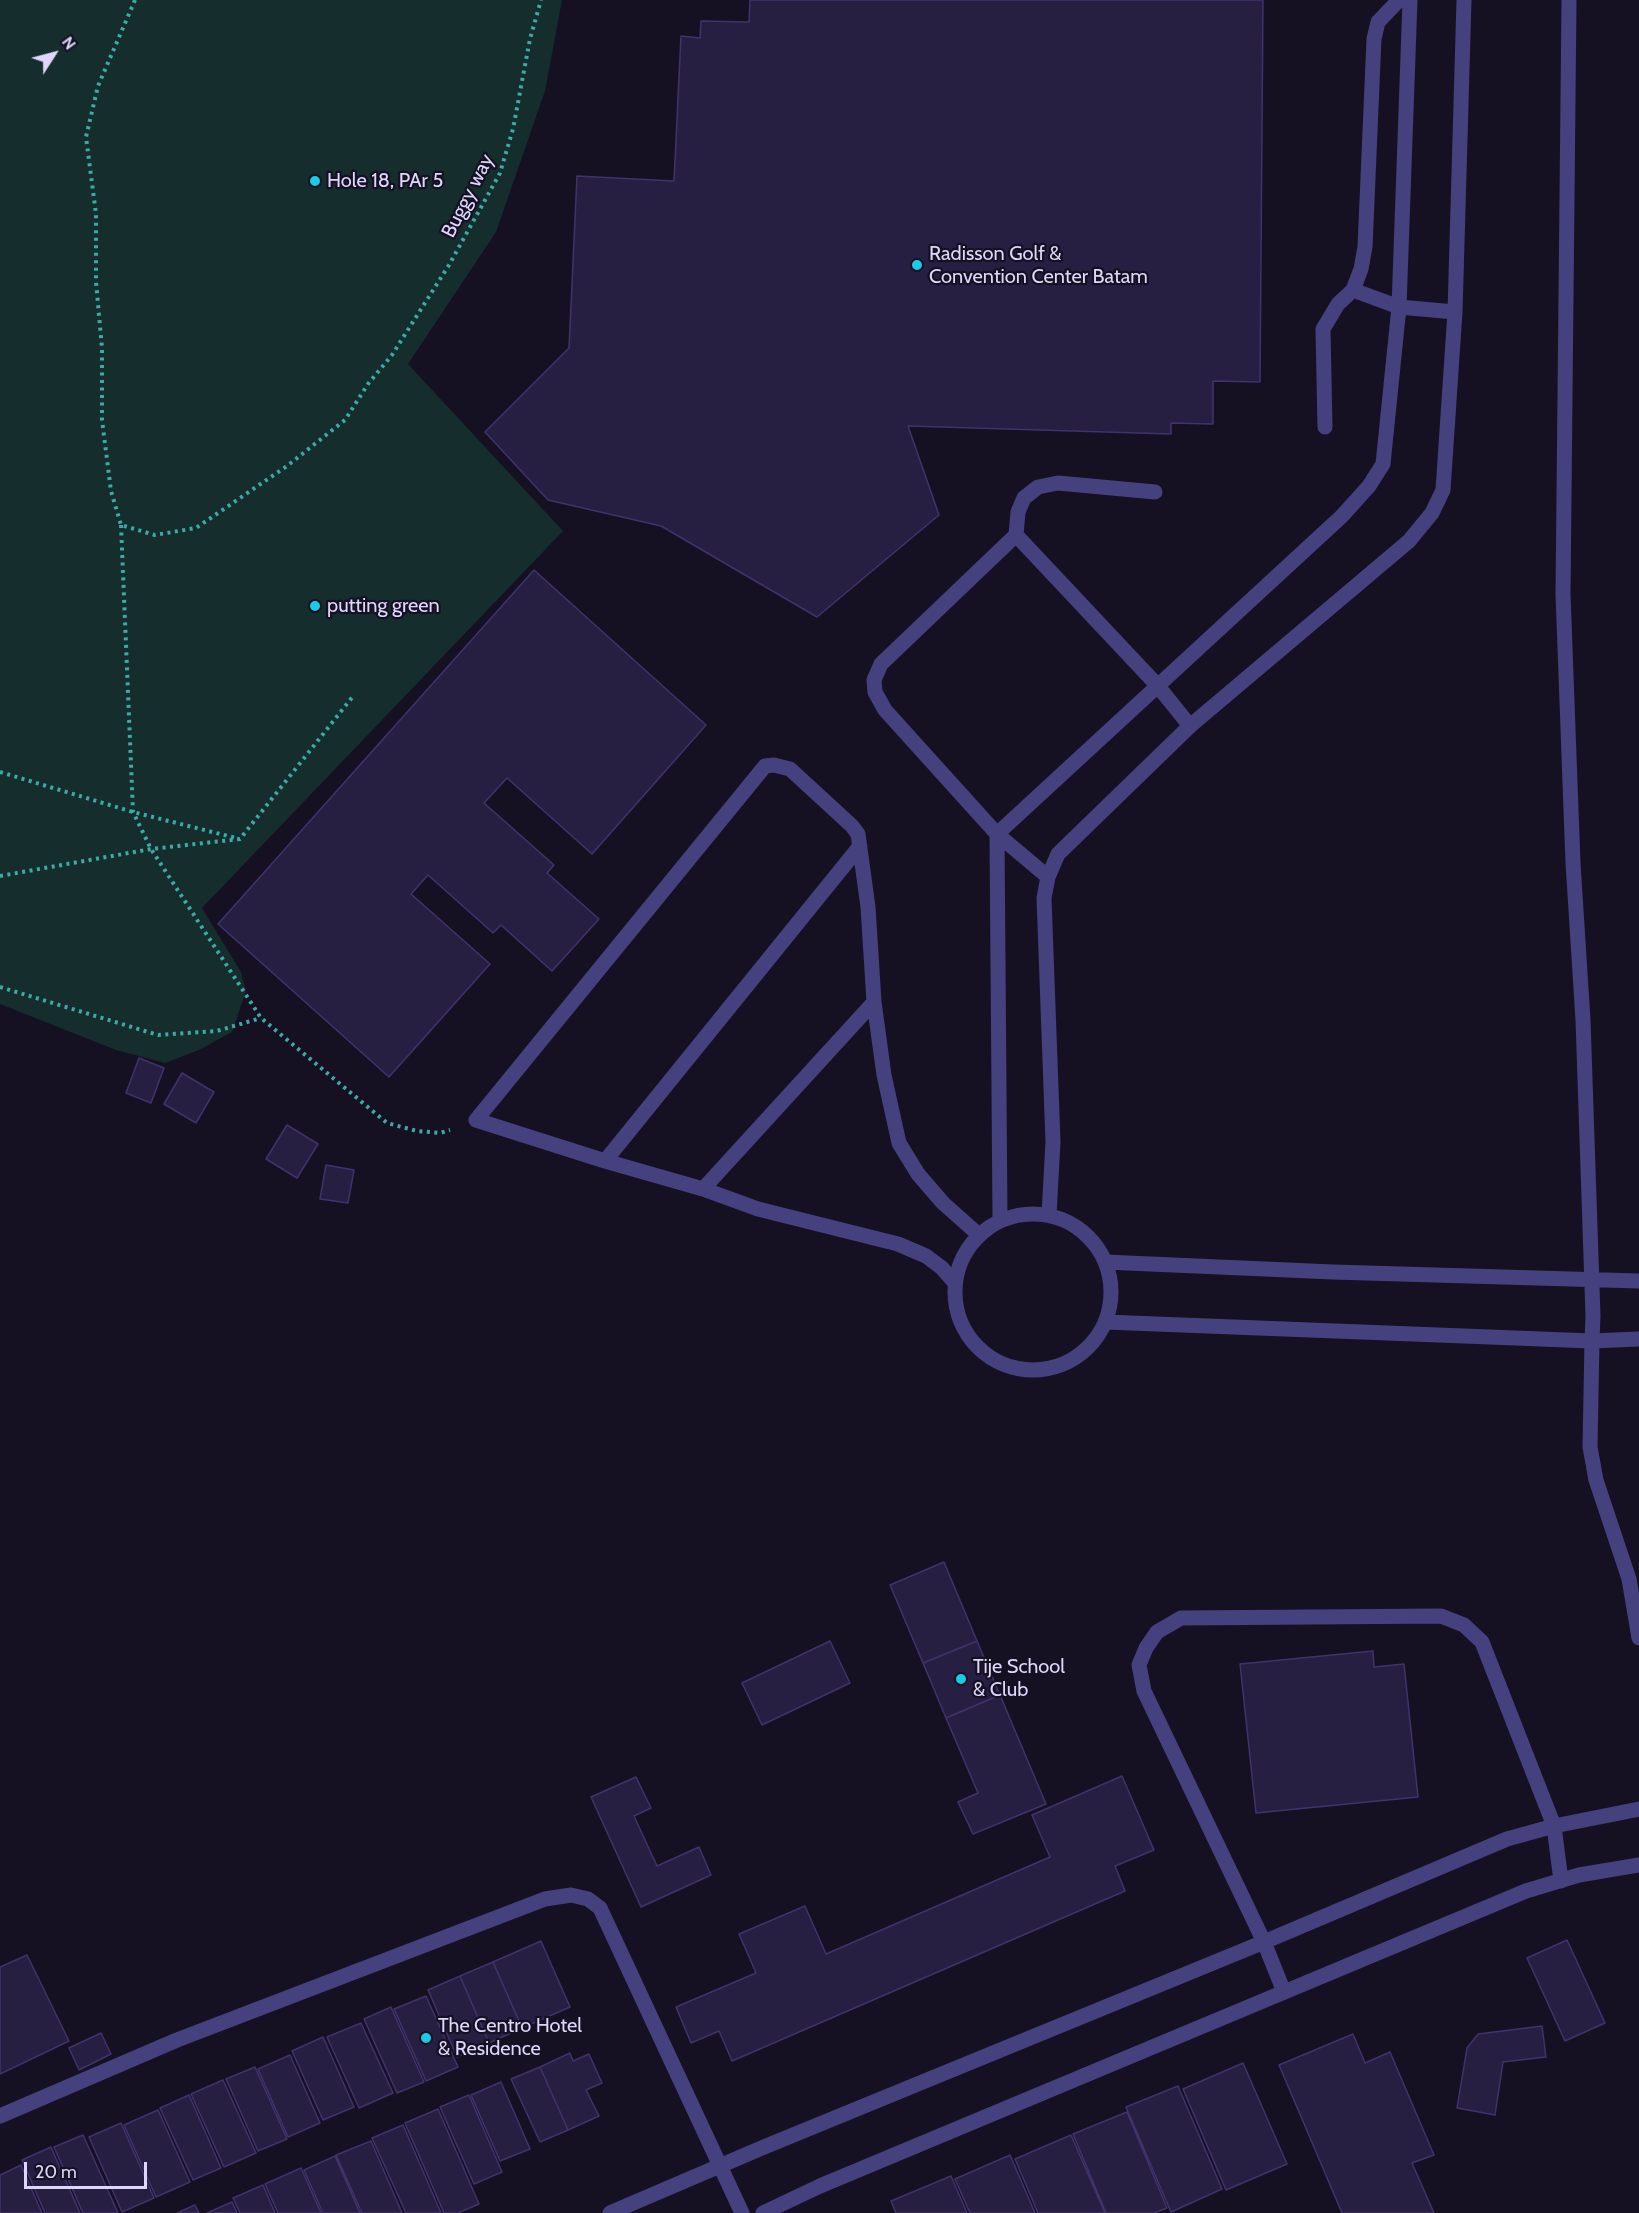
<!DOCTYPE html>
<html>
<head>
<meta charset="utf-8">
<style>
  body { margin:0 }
  #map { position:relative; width:1639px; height:2213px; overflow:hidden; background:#151123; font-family:Cabin,sans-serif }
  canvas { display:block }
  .north { position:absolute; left:24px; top:24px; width:60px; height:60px; -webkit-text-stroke:4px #151123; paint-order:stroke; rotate:54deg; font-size:16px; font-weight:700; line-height:24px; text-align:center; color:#ddd7fb }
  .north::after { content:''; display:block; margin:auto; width:21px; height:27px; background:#ddd7fb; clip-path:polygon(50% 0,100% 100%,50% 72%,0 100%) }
  .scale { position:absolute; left:24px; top:2162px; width:123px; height:27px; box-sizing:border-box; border:3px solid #ddd7fb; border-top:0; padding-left:8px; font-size:18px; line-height:21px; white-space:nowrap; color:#ddd7fb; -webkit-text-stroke:4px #151123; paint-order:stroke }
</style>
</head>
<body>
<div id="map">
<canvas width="1639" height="2213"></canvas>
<div class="north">N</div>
<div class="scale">20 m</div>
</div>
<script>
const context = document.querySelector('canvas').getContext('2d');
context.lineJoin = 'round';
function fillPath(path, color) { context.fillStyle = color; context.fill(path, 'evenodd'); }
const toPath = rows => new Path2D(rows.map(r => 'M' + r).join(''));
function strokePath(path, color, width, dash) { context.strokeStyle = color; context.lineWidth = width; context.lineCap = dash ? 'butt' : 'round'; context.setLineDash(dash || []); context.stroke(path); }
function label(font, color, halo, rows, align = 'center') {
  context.font = font + ' Cabin,sans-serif'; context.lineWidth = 4.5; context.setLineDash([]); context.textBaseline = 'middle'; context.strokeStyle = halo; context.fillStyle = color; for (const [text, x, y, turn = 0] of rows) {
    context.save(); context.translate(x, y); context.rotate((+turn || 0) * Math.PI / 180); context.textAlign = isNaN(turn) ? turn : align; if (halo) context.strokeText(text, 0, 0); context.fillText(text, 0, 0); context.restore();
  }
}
fillPath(toPath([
  [0,0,562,0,545,91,496,232,408,364,563,531,202,908,241,972,246,991,232,1032,199,1050,165,1063,116,1050,0,1004]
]), '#152d2d');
const building = toPath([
  [750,0,1263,0,1260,382,1213,381,1213,424,1171,423,1171,434,908,426,939,515,817,617,661,526,548,500,485,432,569,348,577,176,674,181,681,36,700,38,701,21,749,22,750,0],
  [534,570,706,725,592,854,507,778,484,803,554,865,547,873,599,919,552,971,501,925,493,933,428,875,411,894,490,964,389,1077,218,924,534,570],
  [139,1058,164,1068,151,1103,126,1093,139,1058],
  [182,1073,214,1092,196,1123,164,1104,182,1073],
  [287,1125,318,1144,297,1178,266,1159,287,1125],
  [326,1165,354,1170,348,1203,320,1199,326,1165],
  [944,1562,977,1641,923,1663,890,1585,944,1562],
  [830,1641,850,1683,762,1725,742,1683,830,1641],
  [977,1641,1000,1695,946,1718,923,1663,977,1641],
  [1373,1651,1374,1667,1404,1664,1418,1797,1256,1813,1240,1664,1373,1651],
  [1000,1695,1046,1804,973,1834,958,1802,978,1793,946,1718,1000,1695],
  [1122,1776,1154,1850,1115,1866,1125,1891,732,2061,719,2031,691,2043,676,2007,756,1973,739,1934,805,1906,826,1954,1050,1857,1032,1815,1122,1776],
  [636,1777,651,1808,634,1816,657,1866,699,1847,711,1875,641,1907,591,1797,636,1777],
  [1567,1940,1605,2023,1565,2041,1527,1958,1567,1940],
  [541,1941,570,2007,522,2028,493,1962,541,1941],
  [27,1955,69,2041,0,2074,0,1967,27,1955],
  [493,1962,522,2028,489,2043,460,1976,493,1962],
  [460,1976,489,2043,457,2057,428,1990,460,1976],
  [426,1996,458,2067,426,2081,394,2009,426,1996],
  [391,2007,424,2082,397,2093,364,2019,391,2007],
  [361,2023,393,2093,359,2108,327,2037,361,2023],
  [1542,2026,1546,2057,1503,2062,1495,2115,1457,2108,1467,2048,1478,2034,1542,2026],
  [101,2033,111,2054,79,2070,69,2048,101,2033],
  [1353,2034,1365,2063,1390,2052,1434,2155,1412,2163,1434,2213,1342,2213,1279,2065,1353,2034],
  [323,2037,354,2107,323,2120,292,2051,323,2037],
  [570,2053,573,2061,589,2054,602,2083,586,2090,599,2116,568,2130,540,2067,570,2053],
  [290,2055,320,2123,288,2137,258,2069,290,2055],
  [1243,2063,1287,2164,1226,2190,1183,2089,1243,2063],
  [255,2067,287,2139,258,2151,226,2079,255,2067],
  [540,2067,568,2130,540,2142,511,2079,540,2067],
  [223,2080,256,2153,224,2167,191,2094,223,2080],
  [501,2082,530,2149,500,2161,471,2095,501,2082],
  [1178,2086,1222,2189,1171,2212,1126,2107,1178,2086],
  [189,2095,221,2168,193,2180,160,2108,189,2095],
  [469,2095,502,2172,474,2184,440,2107,469,2095],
  [438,2109,479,2204,458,2213,444,2213,405,2123,438,2109],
  [158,2110,190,2182,156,2197,124,2125,158,2110],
  [1127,2112,1167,2208,1154,2213,1106,2213,1073,2134,1127,2112],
  [121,2123,154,2198,122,2212,89,2137,121,2123],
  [403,2125,441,2213,406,2213,372,2138,403,2125],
  [83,2135,118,2213,83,2213,54,2147,83,2135],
  [1071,2135,1105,2213,1038,2213,1015,2159,1071,2135],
  [371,2141,402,2213,362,2213,336,2155,371,2141],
  [51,2147,80,2213,45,2213,22,2160,51,2147],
  [1010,2155,1035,2213,970,2213,955,2179,1010,2155],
  [335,2156,360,2213,323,2213,304,2170,335,2156],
  [21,2165,42,2213,0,2213,0,2175,21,2165],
  [301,2168,321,2213,278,2213,265,2184,301,2168],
  [951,2176,967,2213,896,2213,891,2201,951,2176],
  [263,2185,275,2213,240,2213,233,2198,263,2185],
  [232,2202,237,2213,207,2213,232,2202],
  [195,2205,199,2213,177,2213,195,2205]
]);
fillPath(building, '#271f42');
strokePath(building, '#40336c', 1.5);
strokePath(toPath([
  [135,0,98,86,86,137,96,214,96,282,102,348,102,420,111,491,121,525,155,535,196,528,287,466,345,420,368,384,392,355,449,265,500,173,513,129,530,39,541,0],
  [121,525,133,812,151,849,261,1018,387,1123,417,1131,440,1133,450,1130],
  [0,772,133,812,236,838],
  [0,876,151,849,240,839,354,695],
  [0,987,158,1035,217,1031,261,1018]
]), '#3caba8', 4, [3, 4.5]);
strokePath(toPath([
  [1353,290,1399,307,1455,312],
  [1325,427,1323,329,1338,304,1353,290,1361,269,1365,247,1374,39,1378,22,1399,0],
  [1016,535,1157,685,1190,726],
  [1048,877,997,834,885,710,875,692,874,680,881,664,1016,535,1018,512,1024,498,1038,487,1058,483,1155,492],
  [1049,1215,1053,1142,1044,898,1048,877,1058,854,1190,726,1409,541,1432,513,1443,490,1455,312,1464,0],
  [1000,1220,997,834,1342,516,1369,486,1383,464,1399,307,1410,0],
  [1592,1341,1590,1447,1596,1480,1629,1579,1639,1638]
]), '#45417e', 15);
strokePath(toPath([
  [1569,0,1563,594,1573,863,1583,1020,1593,1316,1592,1341],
  [605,1161,860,846],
  [703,1189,874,1002],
  '955 1292a78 78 0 1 1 156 0a78 78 0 1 1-156 0Z',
  [1105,1262,1333,1272,1639,1281],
  [955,1283,942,1268,926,1256,898,1244,758,1209,703,1189,605,1161,476,1120,765,766,774,765,790,769,852,826,858,834,868,907,874,1002,884,1075,899,1143,918,1174,943,1203,979,1235],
  [1105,1322,1592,1341,1639,1339],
  [1284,1992,1264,1942,1144,1691,1139,1665,1146,1648,1157,1632,1181,1618,1441,1616,1464,1625,1482,1642,1554,1826,1561,1881],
  [0,2116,177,2040,545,1899,571,1895,588,1899,600,1908,742,2213],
  [610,2213,764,2147,1264,1942,1507,1839,1554,1826,1639,1809],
  [763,2213,820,2186,1526,1891,1579,1875,1639,1865]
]), '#45417e', 15);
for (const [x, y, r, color] of [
  [315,181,6,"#18cbe7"],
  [917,265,6,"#18cbe7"],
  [315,606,6,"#18cbe7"],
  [961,1679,6,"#18cbe7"],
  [426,2038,6,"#18cbe7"]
]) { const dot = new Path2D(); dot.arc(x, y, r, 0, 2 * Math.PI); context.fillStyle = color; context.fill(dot); strokePath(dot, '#151123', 2); }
label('20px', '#ddd7fb', '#151123', [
  ["Hole 18, PAr 5",327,181],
  ["Radisson Golf &",929,254],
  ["Convention Center Batam",929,277],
  ["putting green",327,606],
  ["Tije School",973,1667],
  ["& Club",973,1690],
  ["The Centro Hotel",438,2026],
  ["& Residence",438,2049]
], 'left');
label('20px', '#ddd7fb', '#151123', [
  ["Buggy way",468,196,-63]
]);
</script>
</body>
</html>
